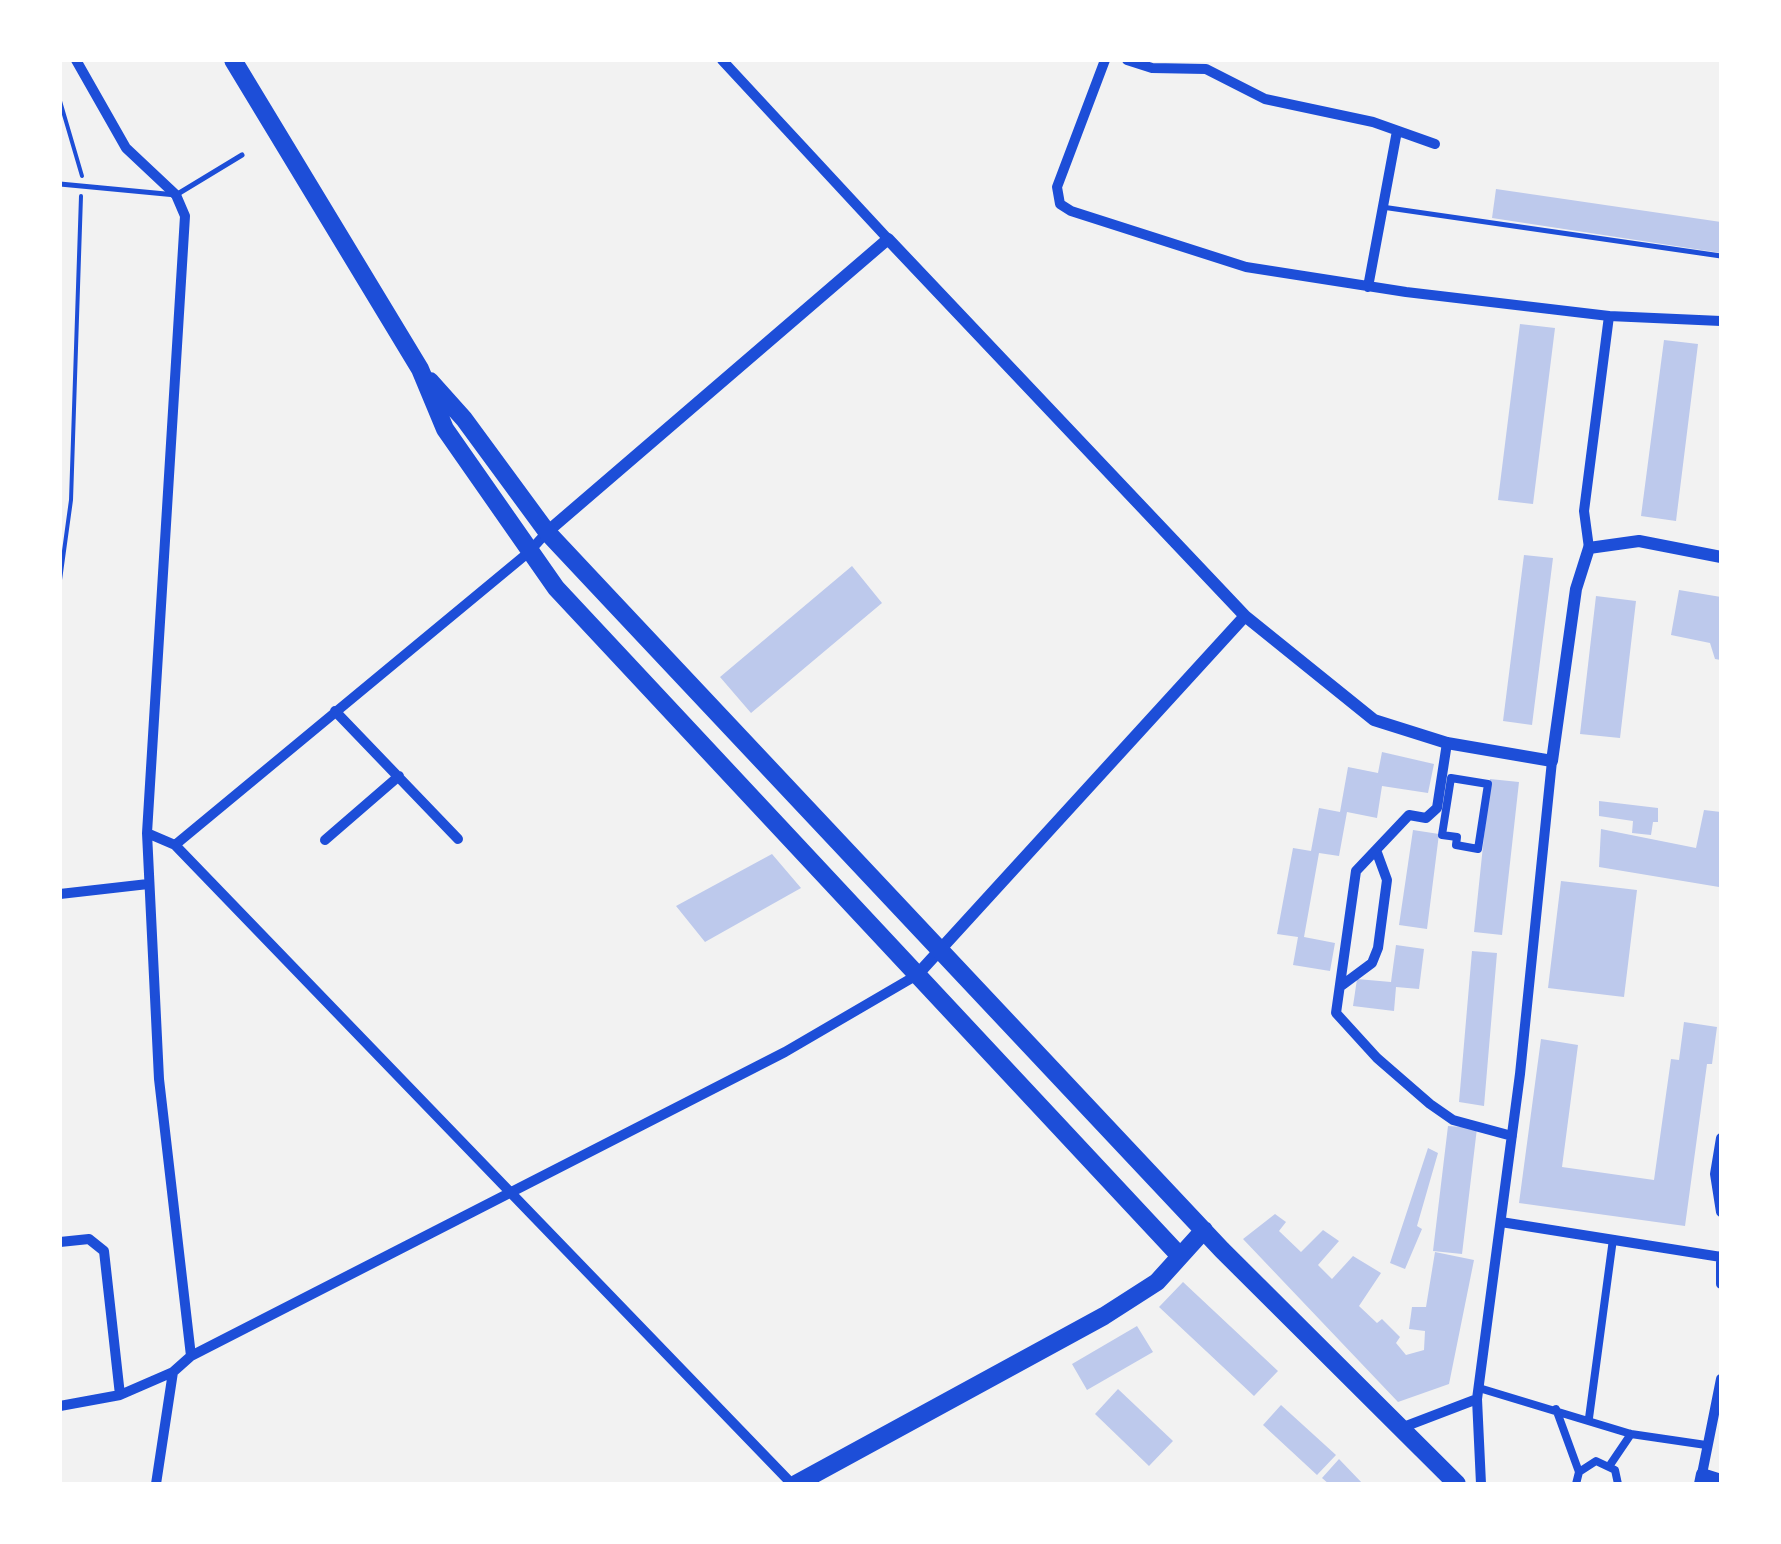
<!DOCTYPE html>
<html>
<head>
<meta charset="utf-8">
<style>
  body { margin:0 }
  #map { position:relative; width:1781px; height:1544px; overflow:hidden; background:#f2f2f2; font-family:Helvetica,sans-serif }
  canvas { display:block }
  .frame { position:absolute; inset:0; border:62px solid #fff; pointer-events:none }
</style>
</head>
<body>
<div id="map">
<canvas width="1781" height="1544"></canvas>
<div class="frame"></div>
</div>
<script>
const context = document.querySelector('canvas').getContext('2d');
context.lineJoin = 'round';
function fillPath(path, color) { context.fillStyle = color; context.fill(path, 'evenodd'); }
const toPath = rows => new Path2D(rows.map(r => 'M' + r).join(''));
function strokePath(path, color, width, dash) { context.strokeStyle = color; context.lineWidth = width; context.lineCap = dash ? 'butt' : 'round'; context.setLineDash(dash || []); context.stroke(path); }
fillPath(toPath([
  [1496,189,1721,222,1721,253,1492,218],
  [1520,324,1555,328,1533,504,1498,500],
  [1664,340,1698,344,1676,521,1641,516],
  [1524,555,1553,558,1532,725,1503,721],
  [852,566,882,603,751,713,720,677],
  [1679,590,1721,597,1721,660,1715,659,1710,643,1671,635],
  [1596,596,1636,601,1620,738,1580,734],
  [1382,752,1434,764,1428,793,1382,786,1377,818,1347,812,1339,856,1319,853,1304,937,1335,943,1330,971,1293,965,1298,937,1277,934,1293,848,1311,851,1319,808,1340,812,1348,767,1378,773],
  [1490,779,1519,782,1502,935,1474,932],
  [1599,801,1658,808,1658,822,1653,822,1651,835,1632,833,1633,821,1599,816],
  [1704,810,1721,812,1719,887,1599,867,1601,829,1696,848],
  [1413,830,1439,834,1427,929,1399,925],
  [772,854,801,888,705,942,676,906],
  [1561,881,1637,890,1624,997,1548,988],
  [1396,945,1424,949,1419,989,1396,987,1394,1011,1353,1006,1357,979,1391,982],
  [1472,951,1497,953,1484,1106,1459,1102],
  [1684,1022,1717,1027,1712,1064,1707,1064,1685,1226,1519,1203,1541,1039,1578,1045,1562,1167,1654,1180,1671,1059,1679,1060],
  [1448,1126,1477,1128,1462,1254,1433,1251],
  [1428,1148,1438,1153,1417,1226,1422,1229,1405,1269,1390,1263],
  [1275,1214,1286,1222,1279,1231,1301,1252,1323,1230,1339,1241,1318,1265,1332,1279,1353,1256,1381,1273,1359,1306,1377,1323,1382,1319,1400,1337,1396,1343,1406,1355,1424,1350,1425,1331,1409,1329,1412,1307,1426,1307,1435,1252,1474,1260,1449,1384,1398,1402,1243,1239],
  [1183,1282,1278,1371,1254,1396,1159,1307],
  [1137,1326,1153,1352,1087,1390,1072,1364],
  [1118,1389,1173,1441,1149,1466,1095,1414],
  [1281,1405,1336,1455,1317,1475,1263,1425],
  [1339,1459,1363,1484,1329,1484,1322,1478]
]), '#bdc9ec');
strokePath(toPath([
  [60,101,82,176],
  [60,580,71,500,81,196]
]), '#1d4ed8', 4);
strokePath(toPath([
  [60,184,176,195,242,155],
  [1382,207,1721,256]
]), '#1d4ed8', 5);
strokePath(toPath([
  [1451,778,1488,784,1478,849,1456,845,1457,837,1442,835,1451,778],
  [1479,1388,1631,1434,1706,1445],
  [1556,1409,1579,1472],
  [1589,1418,1613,1239],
  [1610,1465,1631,1434],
  [1576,1484,1579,1472,1596,1461,1615,1470,1618,1484]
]), '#1d4ed8', 8);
strokePath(toPath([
  [76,60,126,148,176,195,185,216,147,833,175,845,792,1484],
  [722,60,888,239],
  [1105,60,1057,187,1060,204,1071,211,1246,267,1406,292,1609,316,1721,321],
  [1127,60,1152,68,1206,69,1265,99,1373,122,1435,144],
  [1368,287,1397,131],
  [1589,548,1584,511,1609,316],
  [335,711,458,839],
  [1447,743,1437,808,1426,818,1409,815,1356,871,1336,1013,1377,1058,1430,1104,1453,1120,1512,1136],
  [147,833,159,1079,191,1356],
  [325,840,399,776],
  [175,845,529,552,547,532],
  [60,894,148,884],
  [1341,986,1372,963,1378,948,1387,880,1376,850],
  [1721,1138,1715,1174,1721,1212],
  [1501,1222,1721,1257],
  [60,1242,89,1239,104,1251,120,1395],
  [1721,1256,1721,1284],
  [60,1406,120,1395,173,1372,191,1356,785,1052,917,975],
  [1401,1428,1477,1399],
  [1702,1474,1721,1379],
  [156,1484,173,1372],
  [1481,1484,1477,1399,1520,1074,1552,761]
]), '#1d4ed8', 10);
strokePath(toPath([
  [547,532,888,239,1245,616,1374,720,1447,743,1552,761,1576,589,1589,548,1639,541,1721,557],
  [917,975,1245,616],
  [1700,1484,1702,1474,1721,1480]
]), '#1d4ed8', 12);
strokePath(toPath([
  [233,60,420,369,445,429,556,588,1178,1254],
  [430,381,464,419,547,532,608,597,1222,1250,1457,1484],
  [796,1484,1104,1316,1157,1282,1204,1230]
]), '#1d4ed8', 18);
</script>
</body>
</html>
